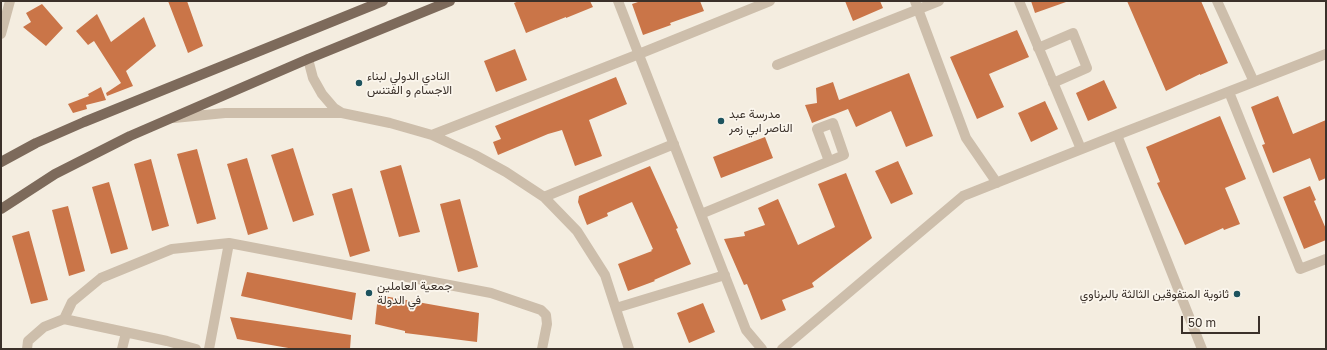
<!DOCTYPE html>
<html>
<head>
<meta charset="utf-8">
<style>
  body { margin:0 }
  #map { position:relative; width:1327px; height:350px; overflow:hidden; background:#f4ede0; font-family:"Golos Text",sans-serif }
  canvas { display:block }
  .frame { position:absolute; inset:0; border:2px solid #3b312a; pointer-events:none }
  .scale { position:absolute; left:1181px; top:316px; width:79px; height:18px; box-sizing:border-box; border:2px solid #3b312a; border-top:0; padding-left:5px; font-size:12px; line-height:14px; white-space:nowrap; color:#3b312a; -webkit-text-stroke:3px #fbf6ed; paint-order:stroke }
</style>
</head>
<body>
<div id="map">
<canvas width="1327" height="350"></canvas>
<div class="frame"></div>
<div class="scale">50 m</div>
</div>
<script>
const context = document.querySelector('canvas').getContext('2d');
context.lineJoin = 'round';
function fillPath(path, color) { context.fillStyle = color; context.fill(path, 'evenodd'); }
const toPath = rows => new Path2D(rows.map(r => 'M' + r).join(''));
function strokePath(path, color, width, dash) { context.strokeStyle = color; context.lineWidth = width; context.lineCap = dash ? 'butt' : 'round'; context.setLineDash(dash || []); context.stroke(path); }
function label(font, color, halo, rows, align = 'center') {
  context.font = font + ' "Golos Text",Vazirmatn,sans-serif'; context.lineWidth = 3.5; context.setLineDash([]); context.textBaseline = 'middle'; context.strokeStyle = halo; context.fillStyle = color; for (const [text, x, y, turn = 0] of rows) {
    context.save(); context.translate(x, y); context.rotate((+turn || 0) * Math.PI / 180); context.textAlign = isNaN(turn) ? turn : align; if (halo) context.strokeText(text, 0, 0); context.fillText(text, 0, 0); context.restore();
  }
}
fillPath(toPath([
  [168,1,187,1,203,46,188,53],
  [519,1,590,1,593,7,566,18,566,17,526,33,514,3],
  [641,1,700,1,704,11,670,23,671,25,643,35,632,4],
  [845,1,880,1,883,8,853,21],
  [1031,1,1066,1,1066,2,1035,13],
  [1127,1,1201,1,1228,63,1200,75,1200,74,1166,91],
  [42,4,63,28,46,46,23,27,31,22,26,13],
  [97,14,111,42,144,17,156,46,126,71,133,86,107,96,106,93,121,83,94,41,88,45,76,31],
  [1017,30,1029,57,989,74,1004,107,977,119,950,57],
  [515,49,527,80,496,92,484,61],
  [909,73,933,136,906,147,891,111,856,127,848,109,812,123,805,105,817,103,816,88,833,82,839,100],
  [616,77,627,104,589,120,602,156,575,166,562,130,548,134,498,155,493,142,501,139,495,126],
  [1104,80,1117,108,1088,121,1076,93],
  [101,87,106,100,86,105,87,109,73,113,68,104,89,96,88,94],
  [1278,96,1293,134,1326,120,1326,178,1319,181,1310,158,1273,173,1262,145,1265,144,1251,107],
  [1045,101,1058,129,1031,142,1018,113],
  [1220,116,1246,179,1225,188,1240,224,1224,230,1223,228,1185,245,1157,183,1160,182,1146,147],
  [765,137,773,158,721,178,713,157],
  [293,148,314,215,293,222,271,155],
  [197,149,216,219,197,224,177,154],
  [247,158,268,229,248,235,227,164],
  [151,159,169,226,152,231,134,164],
  [898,161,913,194,891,204,875,171],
  [401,165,420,232,399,237,380,171],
  [650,166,678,228,676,229,691,264,654,280,655,281,628,291,618,264,652,251,651,250,653,249,632,202,607,213,608,216,587,225,578,202,579,196],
  [846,173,872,238,812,283,814,287,782,300,786,310,761,320,747,284,744,285,724,239,745,236,744,232,765,225,758,208,778,199,798,245,835,227,818,184],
  [109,182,128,249,111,254,92,187],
  [1310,186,1316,200,1314,201,1326,229,1326,240,1304,249,1283,197],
  [352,188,370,251,350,257,332,194],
  [460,199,478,267,458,272,440,204],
  [68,206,85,271,69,276,52,210],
  [29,231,48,300,31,304,12,236],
  [247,272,356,293,352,320,241,296],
  [378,295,479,313,477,342,405,333,405,331,375,324],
  [703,303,715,332,689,343,677,313],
  [230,317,351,335,350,349,294,349,237,339]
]), '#ca7548');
strokePath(toPath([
  [618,1,746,330,762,349],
  [915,1,966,138,997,183],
  [1019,1,1081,149],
  [1217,1,1254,82],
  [1,34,10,1],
  [1038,48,1073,33,1087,68,1053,83],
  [308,59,313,78,322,94,334,108,342,113],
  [777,65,939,1],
  [1229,92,1300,269,1326,259],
  [174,118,225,113,342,113,390,123,432,135,475,155,506,172,544,197,577,231,605,275,629,349],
  [432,135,639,54,770,1],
  [1117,135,1202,349],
  [544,197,674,144],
  [701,214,844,155,833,123,817,129,829,161],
  [616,308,725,275],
  [64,319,72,302,101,278,172,249,229,243,491,293,541,310,546,315,547,324,542,349],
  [27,349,28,341,44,327,64,319,167,341,196,349],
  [122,349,126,333],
  [209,349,229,243],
  [782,349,963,196,1117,135,1326,54]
]), '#cdbeab', 10);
strokePath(toPath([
  [1,162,36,143,84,122,383,1],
  [1,209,55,174,130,136,308,59,450,1]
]), '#7d6a5b', 10);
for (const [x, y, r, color] of [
  [359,83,4,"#1d535e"],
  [721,121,4,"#1d535e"],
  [369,293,4,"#1d535e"],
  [1237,294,4,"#1d535e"]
]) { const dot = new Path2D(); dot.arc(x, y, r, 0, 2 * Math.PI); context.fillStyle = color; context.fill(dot); strokePath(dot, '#fbf6ed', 1.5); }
label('12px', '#3b312a', '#fbf6ed', [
  ["النادي الدولي لبناء",367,76],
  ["الاجسام و الفتنس",367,90],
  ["مدرسة عبد",729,114],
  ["الناصر ابي زمر",729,128],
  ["جمعية العاملين",377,286],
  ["في الدولة",377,300],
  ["ثانوية المتفوقين الثالثة بالبرناوي",1229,294,"right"]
], 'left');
</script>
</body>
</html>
